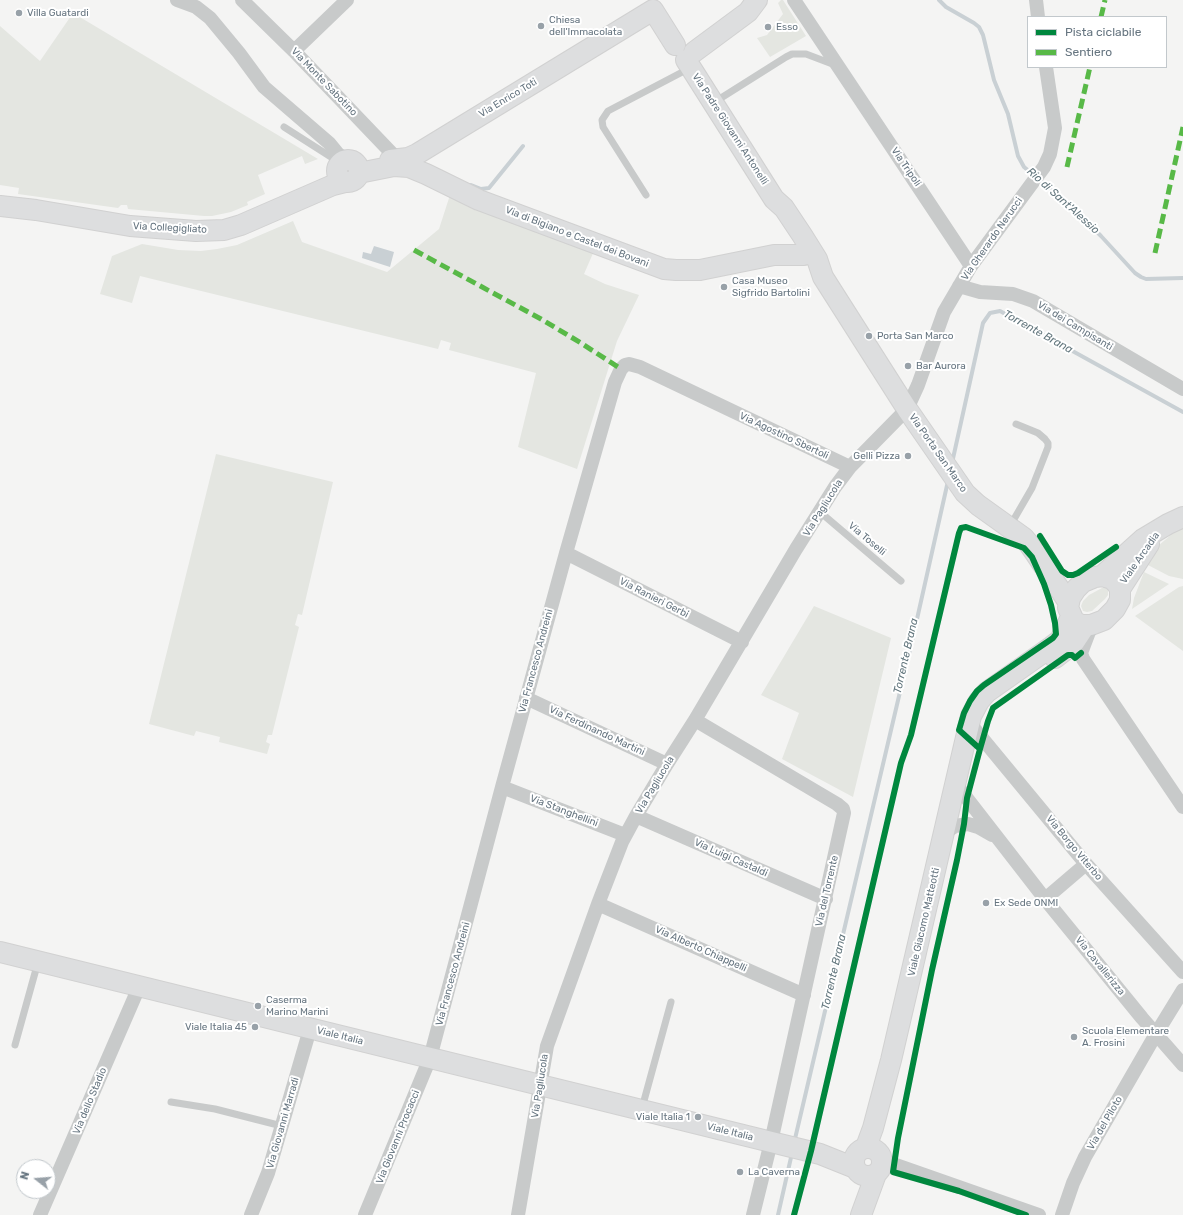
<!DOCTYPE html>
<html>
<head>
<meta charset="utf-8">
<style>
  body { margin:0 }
  #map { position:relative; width:1183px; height:1215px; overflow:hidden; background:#f4f4f3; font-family:Rubik,sans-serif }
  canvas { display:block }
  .legend { position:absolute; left:1027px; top:16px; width:140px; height:52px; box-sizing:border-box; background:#fff; border:1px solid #c2c8cc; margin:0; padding:5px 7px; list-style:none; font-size:12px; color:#667580 }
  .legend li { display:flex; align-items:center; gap:8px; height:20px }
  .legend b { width:20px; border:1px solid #c2c8cc }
  .north { position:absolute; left:16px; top:1159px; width:40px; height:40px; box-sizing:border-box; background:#fff; border:1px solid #c2c8cc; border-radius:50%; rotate:287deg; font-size:11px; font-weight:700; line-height:16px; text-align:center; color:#667580 }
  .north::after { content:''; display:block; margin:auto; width:14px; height:18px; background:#98a1a8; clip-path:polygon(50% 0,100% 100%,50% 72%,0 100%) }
</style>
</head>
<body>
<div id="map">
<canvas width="1183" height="1215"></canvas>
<ul class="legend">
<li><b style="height:5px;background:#00873e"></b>Pista ciclabile</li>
<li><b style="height:5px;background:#58b947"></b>Sentiero</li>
</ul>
<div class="north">N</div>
</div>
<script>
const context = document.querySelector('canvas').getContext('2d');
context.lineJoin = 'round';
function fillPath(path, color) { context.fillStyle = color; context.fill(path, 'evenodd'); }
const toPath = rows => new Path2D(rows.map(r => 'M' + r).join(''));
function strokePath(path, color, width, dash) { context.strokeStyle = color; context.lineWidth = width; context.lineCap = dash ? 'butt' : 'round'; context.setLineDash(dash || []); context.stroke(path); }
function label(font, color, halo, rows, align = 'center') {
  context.font = font + ' Rubik,sans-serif'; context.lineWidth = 4; context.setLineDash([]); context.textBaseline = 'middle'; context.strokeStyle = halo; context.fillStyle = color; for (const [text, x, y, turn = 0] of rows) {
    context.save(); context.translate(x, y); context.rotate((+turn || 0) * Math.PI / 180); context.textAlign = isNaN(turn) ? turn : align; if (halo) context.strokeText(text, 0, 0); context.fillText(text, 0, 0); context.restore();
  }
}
fillPath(toPath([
  [781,0,783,0,806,36,770,57,757,38,767,35,783,14,778,3],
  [73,13,318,159,305,164,302,156,258,175,265,194,247,202,248,205,231,212,212,216,204,216,128,209,127,205,121,205,118,208,18,194,19,188,0,185,0,26,40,61],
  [450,195,594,251,584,274,605,284,639,295,617,341,577,469,518,447,536,373,449,350,451,343,441,340,438,349,140,276,132,303,100,294,112,256,142,244,178,250,201,251,217,249,237,245,293,221,302,242,387,272,439,229],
  [216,454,333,482,302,615,298,614,295,625,299,627,272,735,268,735,266,742,270,744,267,754,219,742,220,737,196,731,194,736,149,724],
  [1183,527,1183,579,1169,576,1146,564,1158,546,1179,528],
  [1144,572,1169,584,1132,609,1134,598],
  [1183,586,1183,651,1135,616,1179,587],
  [1102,588,1106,588,1108,590,1108,595,1105,599,1092,611,1087,612,1083,611,1081,606,1083,601,1089,595],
  [814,606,891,638,853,797,782,759,799,713,761,695]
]), '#e4e6e1');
fillPath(toPath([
  [374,246,394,252,390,267,362,258,363,252,371,254]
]), '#c9d0d4');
strokePath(toPath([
  [939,0,946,7,974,23,979,27,983,35,994,80,1008,114,1018,156,1024,167,1072,207,1101,236,1135,273,1141,277,1146,279,1183,278],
  [471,185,481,189,489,188,523,146],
  [952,463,983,323,990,313,1000,311,1183,412],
  [794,1143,915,628,948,481],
  [778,1215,792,1153]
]), '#c9d0d4', 4);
const secondary = toPath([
  [694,52,748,12,757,0],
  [686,60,774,199,784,208,802,235,817,259,823,277,907,409,965,493,978,505,1024,538,1029,544,1069,603],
  '337 171a11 11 0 1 1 22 0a11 11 0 1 1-22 0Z',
  [390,160,408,158,417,154,653,10,675,45],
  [359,173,394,166,409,167,426,174,479,200,664,269,676,270,700,270,774,255,804,255],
  [0,206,36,210,130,226,196,231,224,230,241,225,333,185,345,182],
  [1102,576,1112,579,1117,584,1120,589,1120,600,1115,609,1104,620,1091,625,1081,625,1074,621,1070,612,1068,608,1070,598,1076,589,1083,582,1095,577,1102,576],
  [1102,576,1143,539,1168,524,1183,517],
  [1120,589,1149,544],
  [1055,658,1073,644,1085,626],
  [0,952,820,1154,855,1168],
  [866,1147,873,1128,891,1060,971,716,979,701,987,692,1051,647,1060,640,1071,617],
  '854 1162a14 14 0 1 1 28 0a14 14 0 1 1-28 0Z',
  [861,1215,876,1174]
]);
strokePath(secondary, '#d1d1d1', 22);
strokePath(toPath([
  [713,103,786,57,792,54,806,54,835,65],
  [284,127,331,157,338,154],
  [646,195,603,127,602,120,608,111,690,68],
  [820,512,901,581],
  [1010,526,1032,488,1048,447,1048,443,1045,439,1038,433,1016,424],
  [15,1045,38,962],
  [171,1102,215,1109,282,1126],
  [642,1108,671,1002]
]), '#c8caca', 7);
strokePath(toPath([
  [177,0,196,7,210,18,239,53,264,87,329,143,338,154,347,160],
  [242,0,294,51,402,164],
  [794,0,971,266],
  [1036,0,1038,17],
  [294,51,347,0],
  [959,286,980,292,1013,294,1033,301,1183,389],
  [566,553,742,642],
  [1089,632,1081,653,1083,659,1183,807],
  [526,698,667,764],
  [695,720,837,804,843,809,844,813,771,1142,753,1215],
  [972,726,1086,864,1183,972],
  [955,783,1045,899,1142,1018,1183,1065],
  [502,787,625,835],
  [636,816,826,899],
  [944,833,955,826,968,824,978,827,992,835],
  [1045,899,1086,864],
  [598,904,804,995],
  [882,1160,1039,1215],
  [40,1215,139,987],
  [251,1215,268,1173,310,1029],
  [365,1215,430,1058,502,787,566,553,615,382,621,369,625,365,629,364,640,367,850,467],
  [518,1215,547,1046,598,904,622,842,636,816,667,764,695,720,796,549,835,487,850,467,907,409,918,385,944,312,971,266,1044,167,1050,154,1055,128,1046,67],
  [1062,1215,1073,1183,1085,1157,1156,1034,1183,990]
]), '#c8caca', 14);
strokePath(secondary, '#dddedf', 20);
strokePath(toPath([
  [1101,17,1105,0],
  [1067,167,1090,67],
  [414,250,541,319,581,343,621,369],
  [1155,253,1183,127]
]), '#58b947', 5, [10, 5]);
strokePath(toPath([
  [1040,536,1062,571,1068,575,1073,575,1078,573,1116,547],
  [980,749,988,721,993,708,1068,655,1072,655,1075,658,1081,653],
  [794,1215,811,1151,901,763,911,735,959,533,961,528,966,527,1024,548,1032,557,1044,584,1051,605,1055,623,1056,634,1053,638,984,685,977,691,970,701,964,713,959,730,980,749,967,798,964,824,957,860,932,970,898,1138,893,1172,959,1191,1026,1215]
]), '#00873e', 6);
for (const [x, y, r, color] of [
  [19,13,4,"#98a1a8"],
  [541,26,4,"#98a1a8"],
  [768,27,4,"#98a1a8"],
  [724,287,4,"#98a1a8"],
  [869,336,4,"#98a1a8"],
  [908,366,4,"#98a1a8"],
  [908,456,4,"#98a1a8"],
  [986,903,4,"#98a1a8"],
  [258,1006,4,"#98a1a8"],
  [255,1027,4,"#98a1a8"],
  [1074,1037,4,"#98a1a8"],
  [698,1117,4,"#98a1a8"],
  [740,1172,4,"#98a1a8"]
]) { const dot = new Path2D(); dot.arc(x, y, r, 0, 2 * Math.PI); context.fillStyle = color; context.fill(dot); strokePath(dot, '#fff', 1.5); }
label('10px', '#667580', '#fff', [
  ["Villa Guatardi",27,13],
  ["Chiesa",549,20],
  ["dell'Immacolata",549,32],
  ["Esso",776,27],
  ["Casa Museo",732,281],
  ["Sigfrido Bartolini",732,293],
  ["Porta San Marco",877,336],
  ["Bar Aurora",916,366],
  ["Gelli Pizza",900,456,"right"],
  ["Ex Sede ONMI",994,903],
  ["Caserma",266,1000],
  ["Marino Marini",266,1012],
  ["Viale Italia 45",247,1027,"right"],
  ["Scuola Elementare",1082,1031],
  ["A. Frosini",1082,1043],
  ["Viale Italia 1",690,1117,"right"],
  ["La Caverna",748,1172]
], 'left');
label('10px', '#667580', '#fff', [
  ["Via Monte Sabotino",324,82,46],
  ["Via Enrico Toti",508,98,-31],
  ["Via Padre Giovanni Antonelli",730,129,57],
  ["Via Tripoli",906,167,56],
  ["Via Collegigliato",170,228,3],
  ["Via di Bigiano e Castel dei Bovani",577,237,21],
  ["Via Gherardo Nerucci",992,239,-55],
  ["Via dei Campisanti",1075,326,31],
  ["Via Agostino Sbertoli",784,436,25],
  ["Via Porta San Marco",938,453,55],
  ["Via Pagliucola",823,508,-58],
  ["Via Toselli",867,539,40],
  ["Viale Arcadia",1140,558,-55],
  ["Via Ranieri Gerbi",654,598,27],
  ["Via Francesco Andreini",536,661,-75],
  ["Via Ferdinando Martini",597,731,25],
  ["Via Pagliucola",655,785,-59],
  ["Via Stanghellini",564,811,21],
  ["Via Borgo Viterbo",1074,848,50],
  ["Via Luigi Castaldi",731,858,24],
  ["Via del Torrente",827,891,-77],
  ["Viale Giacomo Matteotti",924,922,-77],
  ["Via Alberto Chiappelli",701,949,24],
  ["Via Cavallerizza",1100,966,51],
  ["Via Francesco Andreini",453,974,-75],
  ["Viale Italia",340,1036,14],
  ["Via Pagliucola",540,1086,-81],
  ["Via dello Stadio",90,1101,-67],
  ["Via Giovanni Marradi",283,1123,-74],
  ["Via del Piloto",1105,1123,-60],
  ["Viale Italia",730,1132,14],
  ["Via Giovanni Procacci",398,1137,-68]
]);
label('italic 11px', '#62767d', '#fff', [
  ["Rio di Sant'Alessio",1063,201,42],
  ["Torrente Brana",1038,332,29],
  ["Torrente Brana",906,656,-77],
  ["Torrente Brana",834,972,-77]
]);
</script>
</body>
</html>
